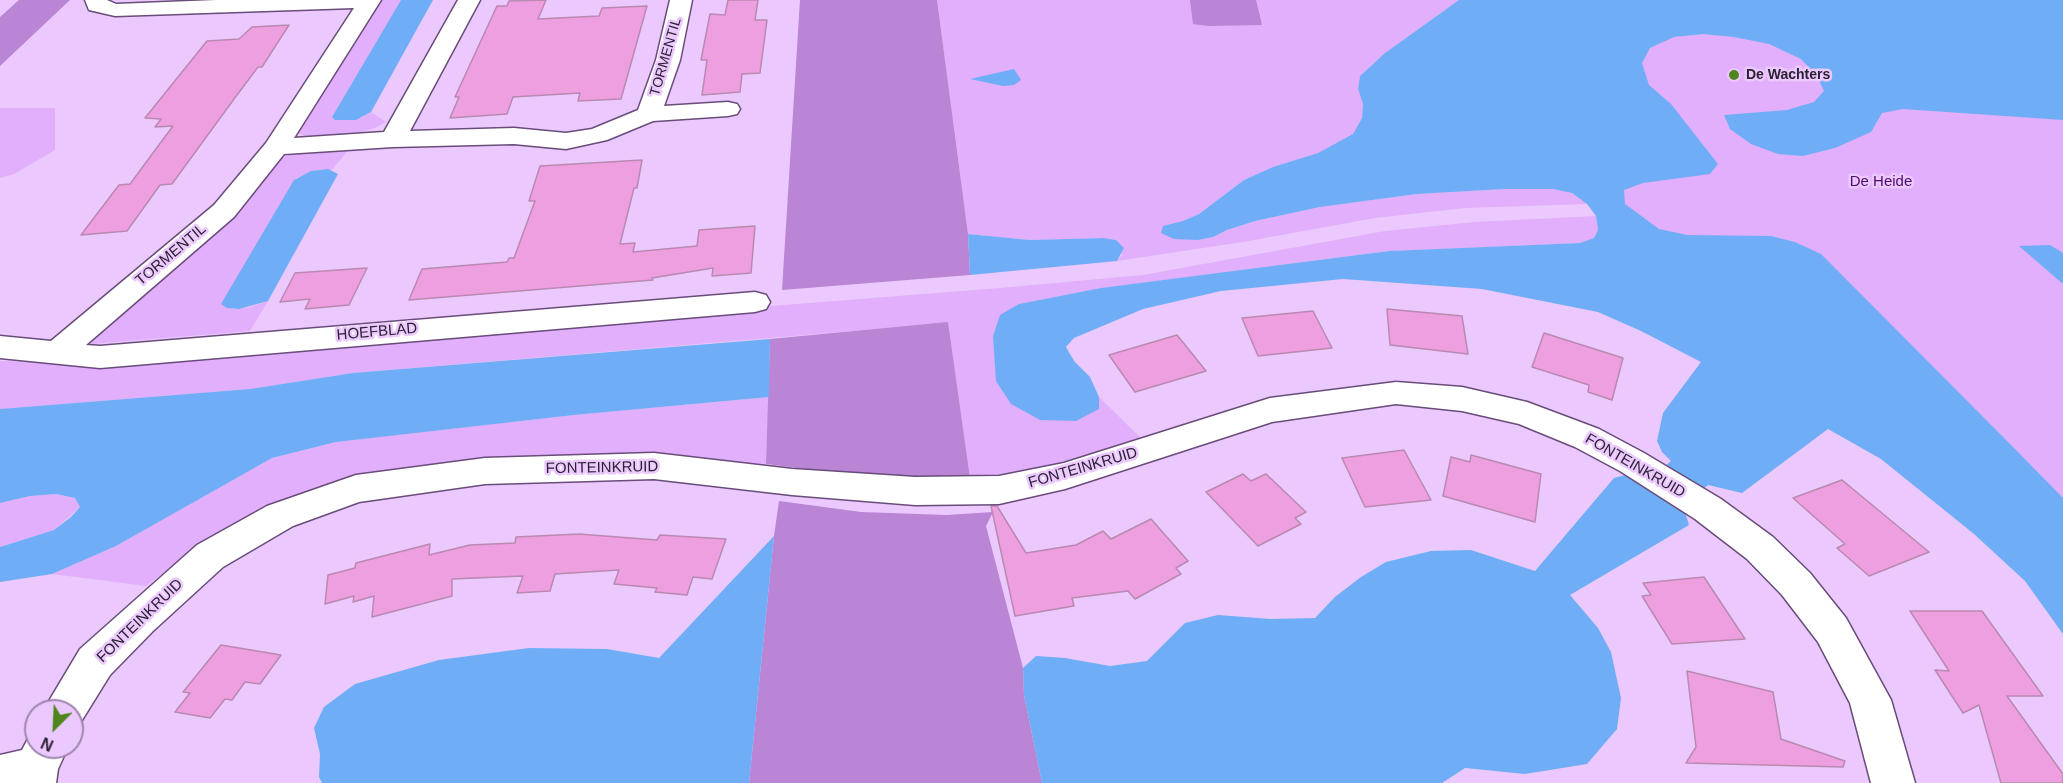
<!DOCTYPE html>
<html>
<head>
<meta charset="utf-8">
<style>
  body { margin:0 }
  #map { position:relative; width:2063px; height:783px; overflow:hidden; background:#ebc9fe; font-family:Helvetica,sans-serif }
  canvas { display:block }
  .north { position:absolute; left:24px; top:699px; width:60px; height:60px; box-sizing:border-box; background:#ebc9fe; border:2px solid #9f86ad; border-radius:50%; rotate:204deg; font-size:16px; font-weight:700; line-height:24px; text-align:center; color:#2d2134 }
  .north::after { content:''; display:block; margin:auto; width:21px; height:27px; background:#50851d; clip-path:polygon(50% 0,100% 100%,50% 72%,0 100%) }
</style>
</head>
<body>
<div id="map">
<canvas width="2063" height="783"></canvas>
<div class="north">N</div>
</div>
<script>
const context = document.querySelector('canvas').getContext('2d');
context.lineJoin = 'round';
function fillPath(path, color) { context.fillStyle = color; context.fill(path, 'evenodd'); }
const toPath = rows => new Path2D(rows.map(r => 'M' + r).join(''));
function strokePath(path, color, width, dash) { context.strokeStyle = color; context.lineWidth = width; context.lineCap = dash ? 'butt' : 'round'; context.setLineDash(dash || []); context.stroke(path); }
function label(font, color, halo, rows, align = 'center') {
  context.font = font + ' Helvetica,sans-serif'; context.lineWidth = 5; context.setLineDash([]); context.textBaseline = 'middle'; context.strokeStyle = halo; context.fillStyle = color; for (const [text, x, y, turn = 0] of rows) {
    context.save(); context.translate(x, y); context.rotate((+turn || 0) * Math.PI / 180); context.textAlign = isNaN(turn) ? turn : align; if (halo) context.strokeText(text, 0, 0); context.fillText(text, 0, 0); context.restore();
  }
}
fillPath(toPath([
  [373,0,401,0,332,117,361,118,371,112,386,122,375,128,361,132,305,136,298,133,294,129],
  [937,0,1459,0,1385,53,1360,76,1358,89,1363,104,1362,118,1353,134,1318,153,1273,167,1244,180,1199,214,1183,221,1164,226,1213,237,1227,230,1255,221,1320,207,1417,194,1505,189,1553,189,1572,193,1587,204,1465,208,1375,218,1243,242,1117,261,1122,255,1116,240,1105,238,1030,240,968,234],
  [1678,0,2063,0,2063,591,1630,244,1552,87],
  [0,108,55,108,55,150,14,174,0,178],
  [349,149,332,170,317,170,296,178,232,309,248,308,268,301,250,331,90,344,231,212,281,158,297,152],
  [1596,216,1598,230,1594,238,1580,243,1389,251,1102,288,1019,304,1098,409,1099,397,1144,441,1011,477,970,478,948,323,353,373,250,389,0,409,0,361,90,363,517,326,1000,288,1143,275,1385,231,1475,222],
  [769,397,766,464,595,457,452,467,196,548,146,586,52,574,116,546,272,458,341,441,574,415],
  [56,494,75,498,80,507,54,530,0,547,0,503,30,496]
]), '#e1affc');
fillPath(toPath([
  [19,0,70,0,0,66,0,17],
  [800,0,937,0,968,234,970,275,782,290],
  [1190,0,1256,0,1262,25,1209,26,1193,24],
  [948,322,970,478,870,477,766,464,770,339],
  [779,501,861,512,947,515,993,512,986,526,1023,668,1024,695,1042,783,749,783,774,536]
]), '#b985d4');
fillPath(toPath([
  [401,0,433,0,371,112,356,120,335,120,332,117],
  [1459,0,2063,0,2063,120,1903,109,1882,113,1871,132,1835,148,1803,156,1778,154,1751,144,1730,129,1724,115,1787,110,1814,102,1824,91,1817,76,1801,59,1769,44,1734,37,1703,34,1674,37,1650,48,1642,63,1649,85,1671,104,1718,164,1710,174,1643,183,1624,190,1625,204,1659,229,1687,235,1771,236,1795,242,1821,254,2019,453,2063,498,2063,634,2025,581,1974,534,1881,459,1828,429,1742,493,1708,485,1683,506,1689,525,1570,595,1598,628,1611,652,1621,698,1617,729,1587,764,1525,774,1465,768,1442,783,1042,783,1024,695,1023,668,1036,656,1065,658,1110,666,1147,661,1185,623,1218,615,1271,619,1315,618,1335,597,1361,577,1386,562,1431,551,1471,550,1535,571,1614,478,1629,474,1645,484,1671,461,1662,452,1657,441,1663,413,1701,362,1641,331,1598,312,1482,289,1343,279,1221,291,1143,309,1074,338,1066,347,1074,361,1090,377,1099,397,1099,409,1076,421,1040,420,1011,404,996,381,993,336,1000,315,1019,304,1101,288,1389,251,1580,243,1594,238,1598,230,1596,216,1587,204,1572,193,1553,189,1505,189,1417,194,1320,207,1255,221,1227,230,1213,237,1198,240,1174,239,1161,233,1163,226,1183,221,1199,214,1244,180,1273,167,1318,153,1353,134,1362,118,1363,104,1358,89,1360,76,1385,53],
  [1014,69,1021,80,1014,85,1003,86,970,79],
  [328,169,338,174,268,301,239,309,227,308,221,304,294,180,311,171],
  [968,234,1030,240,1104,238,1116,240,1124,248,1117,261,970,275],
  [2050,245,2063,253,2063,284,2019,246],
  [770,339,769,397,574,415,336,442,272,458,116,546,52,574,0,582,0,547,54,530,71,517,80,507,75,498,56,494,30,496,0,503,0,409,250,389,353,373],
  [774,536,749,783,322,783,319,777,320,754,314,728,324,707,355,684,439,660,529,648,607,649,659,658]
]), '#6faef7');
const building = toPath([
  [546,0,538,19,599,16,602,8,647,6,621,99,578,101,580,93,513,97,507,114,450,118,459,97,455,97,497,6,507,6,509,1,546,0],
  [728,0,758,0,755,20,767,20,760,73,742,74,740,92,702,95,707,60,701,60,710,14,725,15,728,0],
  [289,25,262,67,258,67,234,99,172,184,160,185,127,231,81,235,119,185,130,184,173,126,155,127,161,119,145,118,207,41,239,39,252,27,289,25],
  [642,160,637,188,634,188,620,244,635,243,633,252,697,246,699,230,755,226,751,273,712,276,713,268,652,278,653,280,409,300,422,269,507,262,509,258,514,258,535,201,529,201,540,166,642,160],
  [367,268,349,305,305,309,310,299,280,302,295,273,367,268],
  [1387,309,1462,316,1468,354,1390,345,1387,309],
  [1313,311,1332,348,1258,356,1242,318,1313,311],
  [1544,333,1623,358,1612,400,1588,392,1589,385,1532,367,1544,333],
  [1177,335,1206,371,1135,392,1109,355,1177,335],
  [1404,450,1431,500,1365,507,1342,458,1404,450],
  [1471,455,1541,474,1535,522,1443,496,1451,457,1470,462,1471,455],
  [1243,474,1251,481,1266,474,1306,512,1295,518,1301,524,1258,546,1206,492,1243,474],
  [1842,480,1929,552,1869,576,1837,548,1845,544,1793,498,1842,480],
  [991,506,997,506,1026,553,1076,545,1103,531,1111,539,1151,519,1188,561,1176,568,1181,574,1135,599,1128,591,1072,598,1074,606,1015,616,991,506],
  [579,534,657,540,660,535,726,539,712,579,693,577,687,595,655,592,657,588,614,584,619,570,555,574,550,591,517,593,523,576,452,579,452,596,372,617,374,596,353,602,354,596,325,604,328,575,355,568,356,563,430,544,429,555,470,545,515,543,516,537,579,534],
  [1704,577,1745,639,1672,644,1642,596,1651,595,1643,583,1704,577],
  [1910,611,1982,611,2043,696,2007,696,2063,774,2063,783,2001,783,1979,705,1963,713,1935,670,1949,671,1910,611],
  [221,645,281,655,260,684,245,682,232,700,225,699,210,718,175,712,190,693,183,692,221,645],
  [1687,671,1773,692,1781,739,1845,761,1843,767,1686,763,1696,747,1687,671]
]);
fillPath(building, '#ee9fe0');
strokePath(building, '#ba89b0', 1.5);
const street = toPath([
  [85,0,107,0,116,4,216,0,381,0,294,138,384,132,458,0,480,0,410,131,514,128,566,133,592,129,638,110,656,60,670,0,692,0,680,60,664,106,728,102,737,104,740,109,737,114,728,116,653,121,607,140,566,149,514,144,393,147,284,154,234,217,86,345,100,346,755,292,766,295,770,302,766,309,755,312,100,368,0,358,0,336,51,341,214,205,266,143,354,8,115,16,89,10,85,0],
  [1396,382,1462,387,1527,402,1599,429,1644,453,1721,499,1773,537,1810,573,1846,618,1891,700,1915,783,1871,783,1850,703,1818,642,1782,595,1747,559,1695,519,1620,471,1575,447,1519,424,1462,411,1396,404,1272,422,1065,489,999,504,915,505,792,495,654,479,485,484,359,502,293,526,223,567,153,631,110,675,79,725,72,727,72,711,43,711,80,649,197,545,267,506,356,475,485,458,654,453,792,469,915,477,999,476,1064,463,1270,398,1396,382],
  [36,731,36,747,68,747,58,769,56,783,0,783,0,755,22,750,31,733,36,731]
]);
strokePath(street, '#694c79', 3);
fillPath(street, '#fff');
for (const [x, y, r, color] of [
  [1734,75,6,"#50851d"]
]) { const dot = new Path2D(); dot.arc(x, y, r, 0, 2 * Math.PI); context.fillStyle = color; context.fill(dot); strokePath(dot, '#ebc9fe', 2); }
label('14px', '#2d2134', '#ebc9fe', [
  ["TORMENTIL",666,57,-74]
]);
label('bold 14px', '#2d2134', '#ebc9fe', [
  ["De Wachters",1746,75]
], 'left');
label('15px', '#510b6d', '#ebc9fe', [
  ["De Heide",1881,182]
]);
label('15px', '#2d2134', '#ebc9fe', [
  ["TORMENTIL",171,255,-40],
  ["HOEFBLAD",377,332,-5],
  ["FONTEINKRUID",1635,466,30],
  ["FONTEINKRUID",602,468,-1],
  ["FONTEINKRUID",1083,468,-16],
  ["FONTEINKRUID",140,621,-44]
]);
</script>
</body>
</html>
